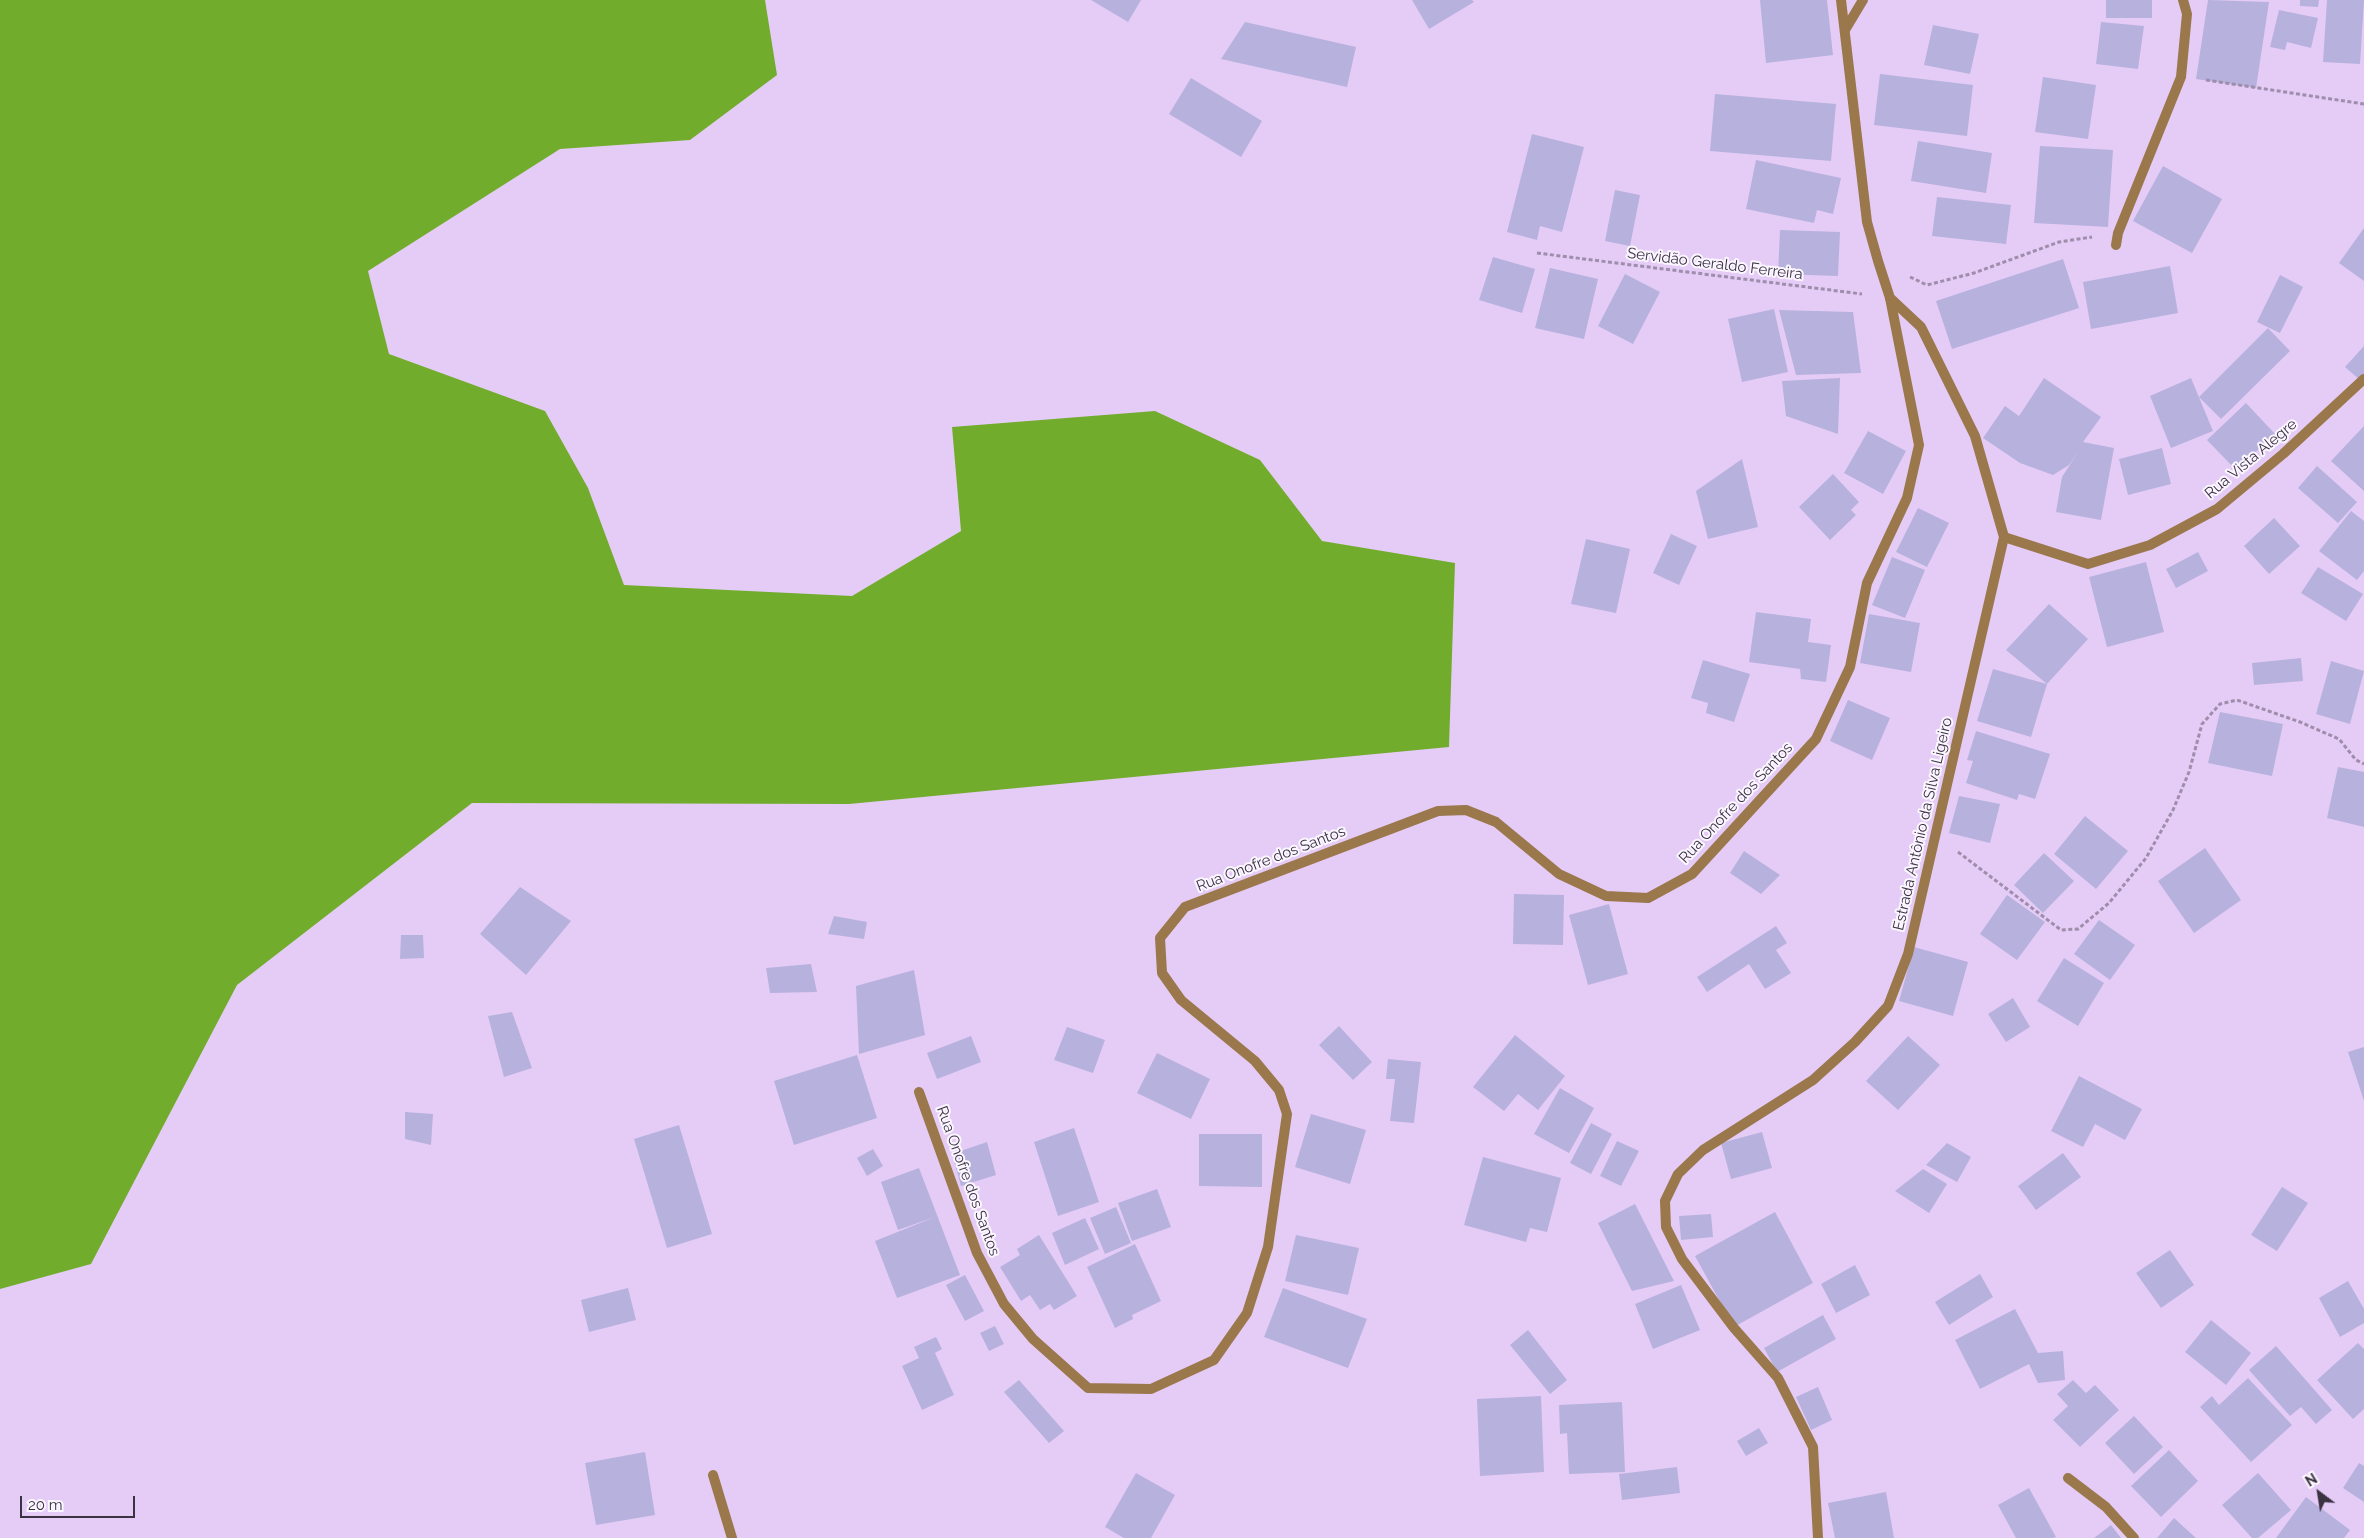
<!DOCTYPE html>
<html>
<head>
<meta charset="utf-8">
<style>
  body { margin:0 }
  #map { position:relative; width:2364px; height:1538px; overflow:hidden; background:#e5ccf6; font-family:Raleway,sans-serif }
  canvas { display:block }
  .north { position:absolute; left:2294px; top:1468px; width:50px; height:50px; -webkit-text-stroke:4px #fbf6ff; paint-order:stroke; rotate:329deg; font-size:14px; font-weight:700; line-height:20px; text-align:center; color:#3b3242 }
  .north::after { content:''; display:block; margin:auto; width:18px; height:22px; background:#3b3242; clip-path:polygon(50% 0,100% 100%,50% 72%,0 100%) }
  .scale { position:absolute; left:20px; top:1496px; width:115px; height:22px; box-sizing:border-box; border:2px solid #3b3242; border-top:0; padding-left:6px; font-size:15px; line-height:18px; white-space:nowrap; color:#3b3242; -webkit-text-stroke:4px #fbf6ff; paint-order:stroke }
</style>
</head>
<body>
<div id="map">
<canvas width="2364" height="1538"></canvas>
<div class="north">N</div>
<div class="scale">20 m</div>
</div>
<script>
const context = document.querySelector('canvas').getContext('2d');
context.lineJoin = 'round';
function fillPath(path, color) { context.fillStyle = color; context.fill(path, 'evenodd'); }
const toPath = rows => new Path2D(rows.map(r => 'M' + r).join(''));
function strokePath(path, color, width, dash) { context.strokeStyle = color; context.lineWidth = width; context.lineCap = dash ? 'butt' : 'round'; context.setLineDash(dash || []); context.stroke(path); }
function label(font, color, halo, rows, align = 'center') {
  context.font = font + ' Raleway,sans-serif'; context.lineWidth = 4; context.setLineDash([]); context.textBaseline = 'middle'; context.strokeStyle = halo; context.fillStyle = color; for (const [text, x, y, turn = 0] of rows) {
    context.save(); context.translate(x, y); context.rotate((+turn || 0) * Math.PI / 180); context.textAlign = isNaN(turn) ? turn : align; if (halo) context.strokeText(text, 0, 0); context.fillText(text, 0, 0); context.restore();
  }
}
fillPath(toPath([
  [0,0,765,0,777,75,690,140,560,149,368,271,389,354,545,411,588,488,624,585,852,596,961,531,952,427,1155,411,1260,460,1322,541,1455,563,1449,747,849,804,472,803,237,985,91,1264,0,1289]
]), '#72ac2d');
fillPath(toPath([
  [1091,0,1141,0,1128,22],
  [1412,0,1472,0,1474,2,1429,29],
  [1760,0,1827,0,1833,55,1766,63],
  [2106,0,2152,0,2152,18,2106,18],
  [2208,0,2269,2,2256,88,2196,79],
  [2300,0,2319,0,2318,7,2300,6],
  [2327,0,2364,0,2360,64,2323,62],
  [2279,10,2318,18,2311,48,2287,42,2285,50,2270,47],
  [1245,22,1356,47,1347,87,1221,59],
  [2101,22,2144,26,2138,69,2096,64],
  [1933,25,1979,34,1970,74,1924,65],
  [1880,74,1973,85,1967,136,1874,125],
  [2043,77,2096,85,2088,139,2035,132],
  [1191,78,1262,121,1241,157,1169,114],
  [1715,94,1836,104,1831,161,1710,151],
  [1532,134,1584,147,1562,232,1540,226,1537,240,1507,232],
  [1918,141,1992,153,1986,193,1911,181],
  [2040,146,2113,150,2108,227,2034,223],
  [1756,160,1841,178,1833,214,1817,210,1814,223,1746,209],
  [2163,166,2222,199,2192,253,2133,221],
  [1615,190,1640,195,1630,246,1605,241],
  [1937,197,2011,205,2006,244,1932,236],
  [2364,228,2364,281,2339,263],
  [1780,230,1840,232,1838,276,1778,274],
  [1493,257,1535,269,1522,313,1479,300],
  [2063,259,2079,308,1952,349,1936,301],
  [2170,266,2178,313,2091,329,2083,282],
  [1550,268,1598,279,1584,339,1535,328],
  [1625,274,1660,292,1633,344,1598,326],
  [2280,275,2303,287,2280,333,2257,322],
  [1774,309,1788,372,1742,382,1728,319],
  [1779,310,1853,312,1861,373,1796,375],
  [2268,328,2290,351,2221,419,2199,397],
  [2364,346,2364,376,2360,380,2345,367],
  [1840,378,1838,434,1786,416,1782,381],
  [2044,378,2101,417,2083,442,2114,448,2101,520,2056,512,2062,477,2078,452,2069,465,2053,475,2020,463,1983,438,2005,406,2019,416],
  [2191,378,2213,431,2171,448,2150,396],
  [2246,403,2275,434,2236,470,2207,440],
  [2364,426,2364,491,2331,461],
  [1868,431,1906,451,1883,494,1844,473],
  [2162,448,2171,484,2128,495,2119,459],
  [1742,459,1758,527,1708,539,1696,491],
  [2317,466,2357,502,2338,523,2298,488],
  [1833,474,1859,502,1851,510,1856,515,1830,540,1799,507],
  [1918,508,1949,523,1927,567,1896,552],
  [2351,511,2364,521,2364,571,2357,580,2319,551],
  [2274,518,2300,546,2269,574,2244,546],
  [1671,534,1697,546,1679,585,1653,573],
  [1586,539,1630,549,1616,613,1571,604],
  [2198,552,2208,571,2176,588,2166,569],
  [1892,557,1925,570,1905,618,1872,605],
  [2146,562,2164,632,2107,647,2089,577],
  [2318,567,2363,594,2346,621,2301,593],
  [2049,604,2088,639,2047,684,2006,650],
  [1756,612,1811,619,1808,642,1831,645,1826,682,1801,679,1800,669,1749,662],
  [1869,614,1920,623,1911,672,1860,663],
  [2301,658,2303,681,2254,685,2252,663],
  [1703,660,1750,674,1734,722,1706,713,1708,703,1691,698],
  [2331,661,2364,671,2350,724,2316,714],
  [1993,669,2047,684,2031,737,1977,721],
  [1848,700,1890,718,1872,760,1830,741],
  [2220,712,2283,724,2272,776,2208,763],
  [1976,731,2050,754,2035,799,2019,794,2017,800,1966,783,1973,761,1967,760],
  [2338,767,2364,772,2364,827,2327,818],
  [1959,796,2000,804,1990,843,1949,833],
  [2085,816,2128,851,2096,889,2054,854],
  [2205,848,2241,900,2194,933,2158,881],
  [1744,851,1780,875,1761,894,1730,873],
  [2044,853,2074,881,2043,913,2014,885],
  [520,887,571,921,526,975,480,934],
  [1514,894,1564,895,1563,945,1513,944],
  [2007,895,2045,922,2017,960,1980,934],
  [1609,904,1628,974,1588,985,1569,915],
  [834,916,867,922,864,939,828,934],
  [2099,920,2135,945,2110,980,2074,954],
  [1776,926,1787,943,1776,950,1791,973,1765,989,1749,964,1707,992,1697,977],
  [401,935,423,935,424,958,400,959],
  [1914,947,1968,962,1953,1016,1899,1001],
  [2064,958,2104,983,2078,1026,2037,1001],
  [811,964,817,992,770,993,766,968],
  [914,970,925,1035,859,1054,856,986],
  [2013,998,2030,1027,2006,1042,1988,1014],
  [512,1012,532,1068,504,1077,488,1016],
  [1339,1026,1372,1062,1353,1080,1319,1045],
  [1067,1027,1105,1040,1093,1073,1054,1060],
  [1515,1035,1565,1076,1538,1110,1518,1094,1504,1111,1473,1087],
  [971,1036,981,1062,937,1079,927,1053],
  [1908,1036,1940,1065,1898,1110,1866,1081],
  [2364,1047,2364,1101,2348,1052],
  [1157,1053,1210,1079,1191,1119,1137,1093],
  [857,1055,877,1118,794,1145,774,1081],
  [1388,1059,1421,1062,1414,1123,1390,1121,1395,1079,1386,1079],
  [2079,1076,2142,1109,2125,1140,2095,1124,2083,1147,2051,1131],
  [1560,1088,1594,1108,1569,1153,1534,1134],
  [405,1112,433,1114,431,1145,405,1139],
  [1311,1114,1366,1130,1350,1184,1295,1167],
  [1591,1123,1612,1134,1591,1174,1570,1163],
  [679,1125,712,1234,667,1248,634,1139],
  [1074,1128,1099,1202,1058,1216,1034,1142],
  [1762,1132,1772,1168,1731,1179,1721,1143],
  [1199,1134,1262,1134,1262,1187,1199,1186],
  [1617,1141,1639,1151,1621,1186,1600,1176],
  [987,1142,996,1175,961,1186,952,1154],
  [1947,1143,1971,1157,1957,1182,1926,1165],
  [873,1149,883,1166,867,1176,857,1158],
  [2063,1153,2081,1177,2036,1210,2018,1186],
  [1483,1157,1561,1178,1547,1232,1530,1228,1526,1242,1464,1225],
  [919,1168,960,1275,897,1298,875,1241,935,1217,898,1230,881,1182],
  [1923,1169,1947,1184,1929,1213,1895,1191],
  [2282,1187,2308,1203,2277,1251,2251,1235],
  [1157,1189,1171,1227,1132,1241,1118,1203],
  [1635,1204,1674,1281,1632,1291,1598,1223],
  [1116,1207,1131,1243,1105,1254,1090,1218],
  [1775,1212,1813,1283,1734,1327,1695,1256],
  [1711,1214,1713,1237,1681,1240,1679,1216],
  [1085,1218,1099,1249,1065,1265,1052,1233],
  [1039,1235,1077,1296,1054,1310,1050,1304,1040,1310,1030,1295,1021,1301,1000,1267,1020,1255,1017,1249],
  [1296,1235,1359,1248,1348,1295,1285,1281],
  [1135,1244,1161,1301,1132,1315,1133,1319,1115,1328,1087,1267],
  [2170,1250,2194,1285,2161,1308,2136,1273],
  [1855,1265,1870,1295,1836,1313,1821,1284],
  [1980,1274,1993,1297,1949,1325,1935,1302],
  [965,1275,984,1311,965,1321,946,1285],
  [2348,1281,2364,1309,2364,1323,2340,1337,2319,1298],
  [1681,1285,1700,1330,1653,1349,1635,1304],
  [628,1288,636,1320,589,1332,581,1300],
  [1283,1288,1367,1319,1348,1368,1264,1337],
  [2015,1309,2038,1353,2063,1351,2065,1380,2038,1383,2029,1364,1980,1389,1955,1340],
  [1823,1315,1836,1339,1777,1372,1764,1348],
  [2211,1320,2251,1353,2226,1385,2185,1352],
  [995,1326,1004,1344,989,1351,980,1333],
  [1528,1330,1567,1380,1550,1394,1510,1345],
  [936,1337,942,1349,935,1353,954,1395,922,1410,902,1366,919,1358,914,1347],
  [2358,1343,2364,1349,2364,1409,2353,1419,2317,1380],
  [2276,1346,2332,1410,2316,1424,2301,1407,2290,1416,2249,1370],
  [2248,1378,2292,1425,2251,1462,2200,1407,2212,1396,2219,1405],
  [1019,1380,1064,1431,1049,1443,1004,1392],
  [2073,1380,2086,1393,2095,1385,2119,1410,2080,1447,2053,1420,2068,1406,2057,1394],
  [1818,1387,1832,1420,1811,1430,1796,1397],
  [1541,1396,1544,1472,1480,1476,1477,1399],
  [1622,1402,1625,1472,1569,1474,1567,1433,1560,1434,1559,1405],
  [2134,1416,2163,1447,2134,1474,2105,1443],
  [1759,1428,1768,1443,1746,1456,1737,1441],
  [2169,1450,2198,1481,2161,1517,2131,1486],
  [645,1452,655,1515,596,1525,585,1463],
  [2359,1463,2364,1466,2364,1502,2343,1488],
  [1677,1467,1680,1493,1622,1500,1619,1474],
  [1136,1473,1175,1495,1151,1538,1124,1538,1105,1527],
  [2258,1473,2291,1510,2258,1538,2252,1538,2222,1505],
  [2029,1488,2056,1537,2053,1538,2016,1538,1998,1505],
  [1886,1492,1894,1538,1835,1538,1828,1503],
  [2306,1497,2350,1530,2344,1538,2276,1538],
  [2174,1518,2196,1538,2157,1538],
  [2111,1525,2121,1538,2094,1538]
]), '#b7b1de');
strokePath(toPath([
  [2206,80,2364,104],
  [1537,253,1862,294],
  [1910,277,1927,285,1974,273,2059,242,2092,237],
  [1958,852,2061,930,2078,929,2109,903,2146,858,2173,810,2189,772,2202,724,2220,704,2237,700,2300,722,2339,739,2356,760,2364,764]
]), '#9f8dac', 3, [4, 2.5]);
strokePath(toPath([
  [919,1092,977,1253,1004,1304,1033,1339,1088,1388,1151,1389,1214,1360,1247,1313,1268,1247,1287,1114,1279,1090,1255,1061,1181,1000,1162,973,1160,938,1185,907,1438,811,1466,810,1496,822,1559,874,1606,896,1648,898,1692,874,1816,739,1850,667,1867,583,1907,498,1919,445,1890,298],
  [713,1475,732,1538]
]), '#9b774c', 10);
strokePath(toPath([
  [1845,30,1863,0],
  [2116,245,2118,233,2181,77,2187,14,2183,0],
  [2004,537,2088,564,2150,545,2217,509,2283,454,2364,379],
  [2068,1478,2106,1507,2134,1538]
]), '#9b774c', 10);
strokePath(toPath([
  [1818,1538,1813,1447,1778,1378,1734,1328,1682,1259,1666,1227,1665,1201,1678,1174,1703,1150,1813,1080,1855,1042,1888,1006,1908,954,2004,537,1975,436,1921,327,1890,298,1878,261,1867,222,1841,0]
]), '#9b774c', 10);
label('15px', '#3b3242', '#fbf6ff', [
  ["Servidão Geraldo Ferreira",1715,264,7],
  ["Rua Vista Alegre",2251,459,-40],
  ["Rua Onofre dos Santos",1736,803,-47],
  ["Estrada Antônio da Silva Ligeiro",1923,824,-77],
  ["Rua Onofre dos Santos",1271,859,-21],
  ["Rua Onofre dos Santos",968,1181,70]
]);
</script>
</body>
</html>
